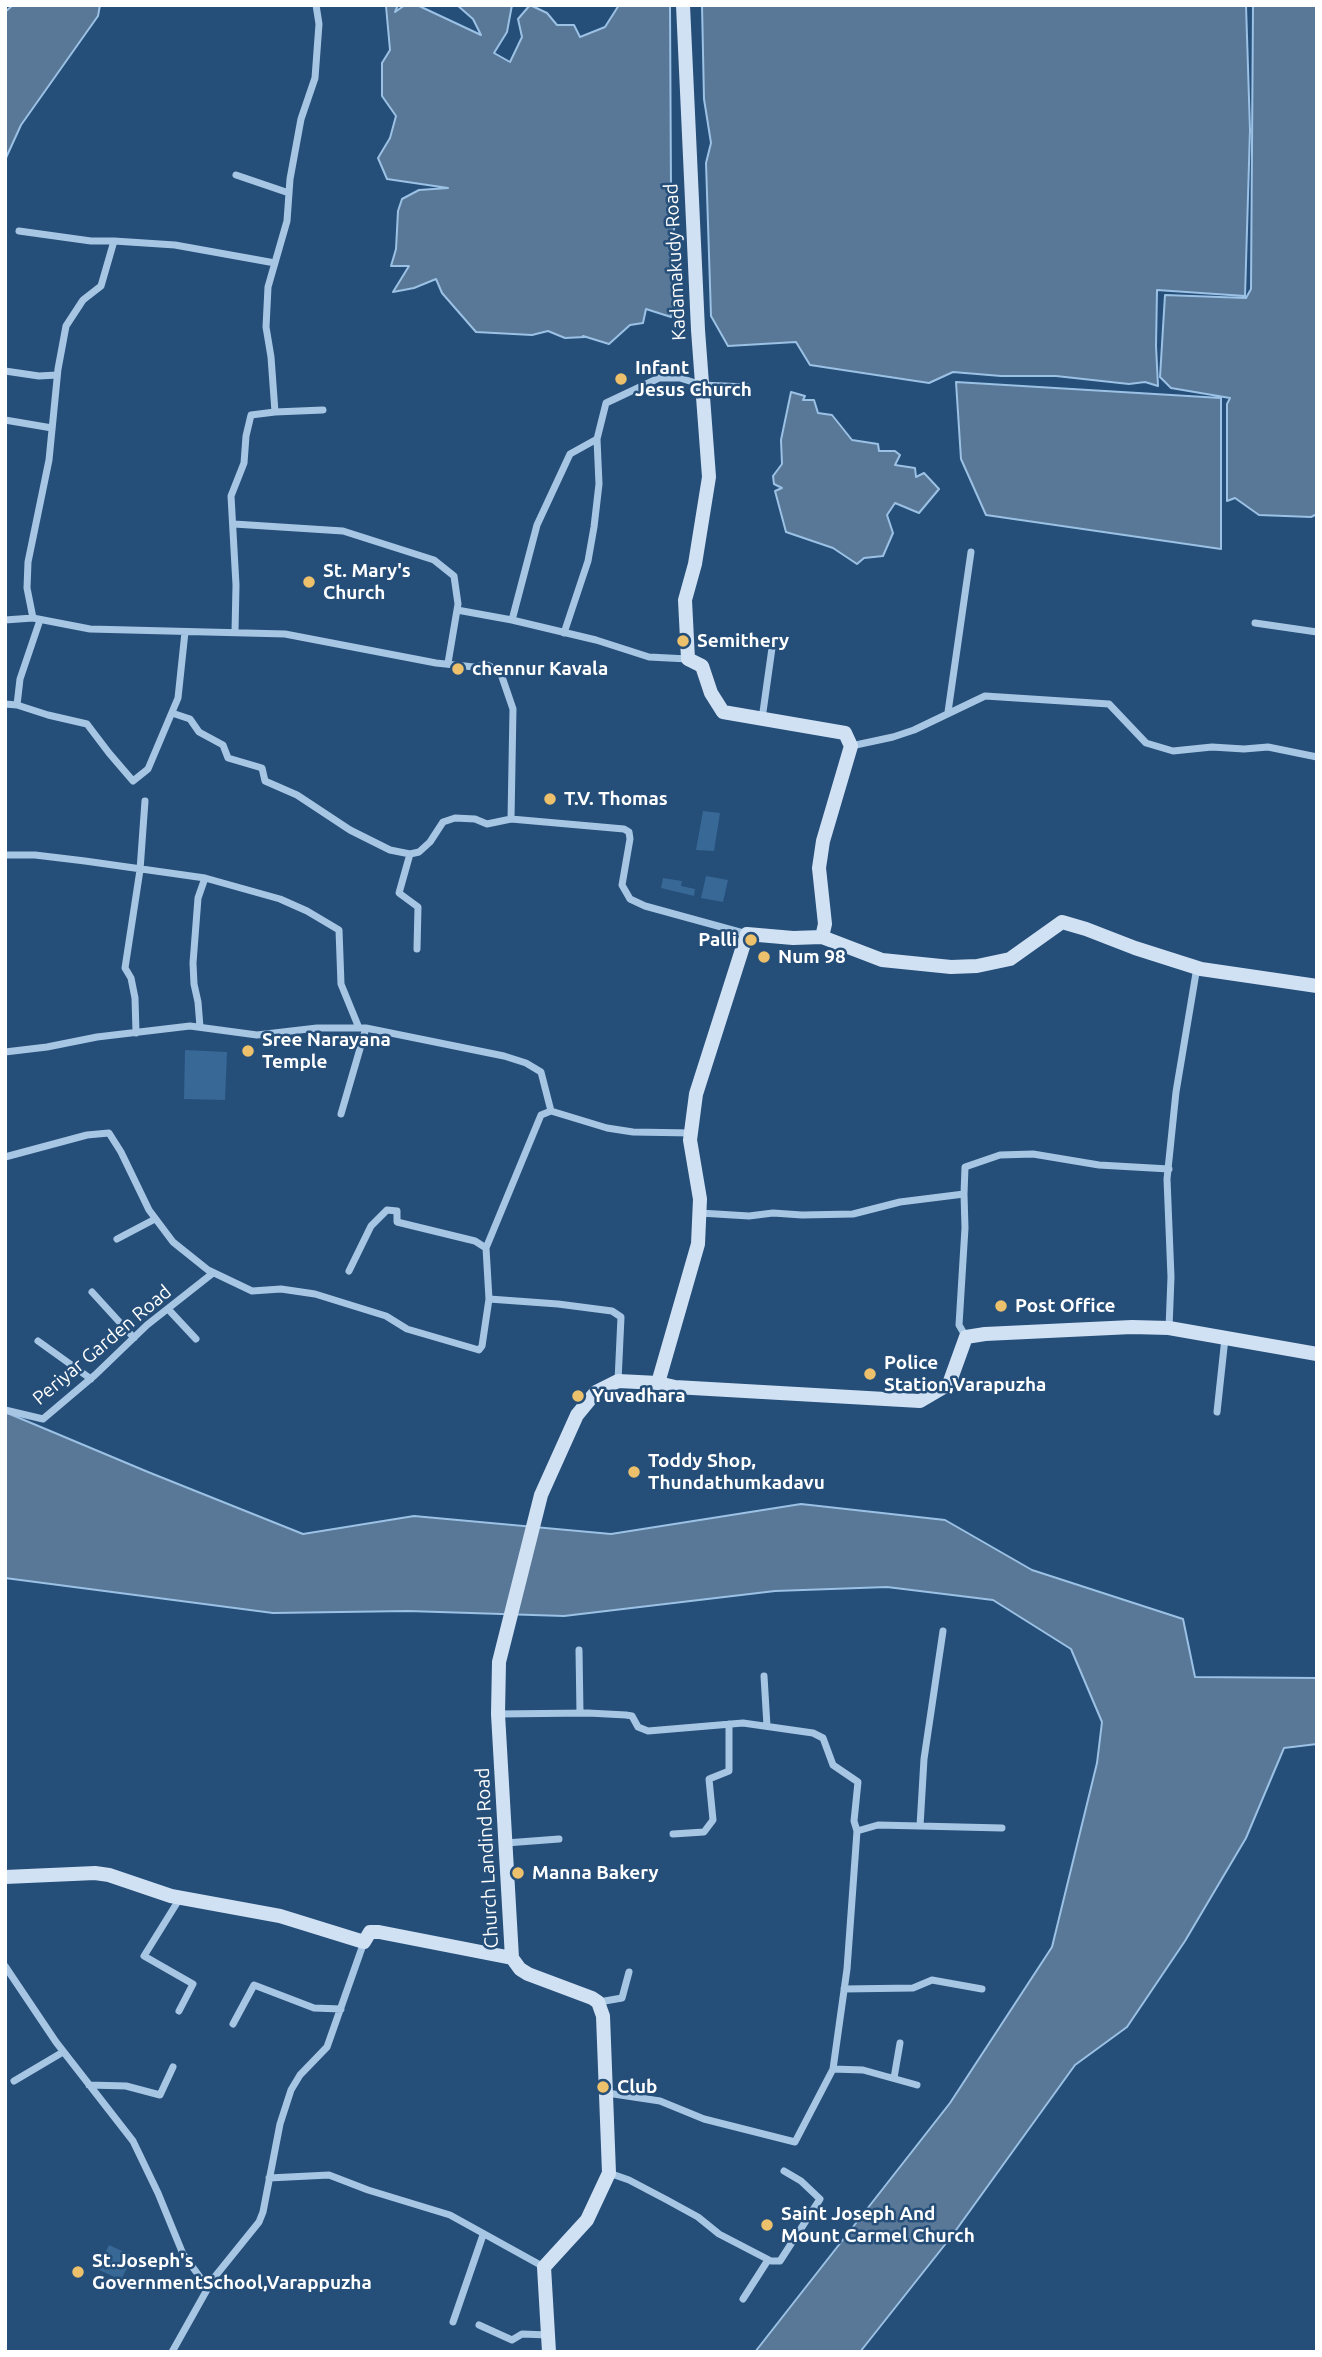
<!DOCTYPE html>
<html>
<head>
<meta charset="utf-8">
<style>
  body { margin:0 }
  #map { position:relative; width:1322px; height:2357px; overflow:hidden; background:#254e79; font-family:Ubuntu,sans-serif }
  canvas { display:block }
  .frame { position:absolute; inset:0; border:7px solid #fff; pointer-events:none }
</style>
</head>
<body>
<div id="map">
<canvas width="1322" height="2357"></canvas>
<div class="frame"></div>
</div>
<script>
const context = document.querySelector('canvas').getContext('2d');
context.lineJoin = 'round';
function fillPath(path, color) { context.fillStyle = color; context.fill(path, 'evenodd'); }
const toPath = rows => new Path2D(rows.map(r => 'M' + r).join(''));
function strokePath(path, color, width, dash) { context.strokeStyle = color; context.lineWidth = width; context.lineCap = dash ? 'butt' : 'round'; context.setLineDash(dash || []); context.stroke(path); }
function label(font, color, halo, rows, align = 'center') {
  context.font = font + ' Ubuntu,sans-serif'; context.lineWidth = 5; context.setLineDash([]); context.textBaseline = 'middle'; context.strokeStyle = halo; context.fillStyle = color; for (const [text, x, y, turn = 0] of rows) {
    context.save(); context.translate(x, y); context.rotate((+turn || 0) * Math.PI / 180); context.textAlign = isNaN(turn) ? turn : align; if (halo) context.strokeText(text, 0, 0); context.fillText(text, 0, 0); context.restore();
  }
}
fillPath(toPath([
  [703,811,720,813,714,851,696,850],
  [706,876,728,880,723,902,701,898],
  [663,878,682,881,681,886,695,889,694,896,661,888],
  [185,1050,227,1052,225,1100,184,1099],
  [109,2245,133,2256,121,2280,97,2269]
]), '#386896');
const water = toPath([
  [13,5,100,5,98,16,21,125,5,160,5,12,13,5],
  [398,5,395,12,405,5,417,5,481,35,473,19,457,5,512,5,507,32,494,53,510,62,522,37,518,19,530,5,547,13,557,25,574,25,580,37,605,27,619,5,670,5,671,192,677,211,673,235,679,270,671,317,646,309,643,323,630,325,609,344,583,336,585,337,565,338,548,331,532,335,476,332,442,293,436,279,414,288,393,292,409,266,391,266,396,249,398,211,402,199,419,190,448,188,387,179,378,158,390,138,396,116,382,96,382,63,390,50,386,6,398,5],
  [702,5,1246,5,1250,130,1245,296,1157,290,1156,346,1158,386,1145,382,1129,384,1056,376,1001,376,953,372,929,383,810,365,796,342,728,346,711,316,706,163,711,143,704,99,702,5],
  [1253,5,1317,5,1317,514,1311,517,1259,515,1235,498,1227,501,1227,404,1230,398,1171,388,1160,377,1165,295,1246,298,1251,289,1253,5],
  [956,382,1221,398,1221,549,986,515,961,459,956,382],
  [791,392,805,396,803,400,814,400,818,413,832,415,852,440,878,444,879,451,895,451,900,455,895,465,915,468,916,477,924,473,939,489,919,513,895,503,887,515,893,533,883,556,864,558,857,564,833,548,786,532,775,491,782,488,774,484,773,476,782,464,781,440,791,392],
  [5,1412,148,1472,303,1534,414,1516,611,1534,801,1504,945,1520,1032,1570,1183,1619,1195,1677,1317,1678,1317,1744,1284,1748,1246,1838,1185,1941,1127,2027,1075,2065,951,2237,860,2352,755,2352,950,2103,1052,1947,1097,1763,1102,1722,1071,1649,993,1600,887,1587,775,1591,564,1616,408,1611,273,1613,5,1578,5,1412]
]);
fillPath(water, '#597898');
strokePath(water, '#9bc1e4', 2);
strokePath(toPath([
  [236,175,289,193],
  [19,231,91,241,114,241],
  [275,263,175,245,114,241,101,286,83,300,66,326,58,369,49,460,28,562,27,588,33,618,90,629,285,634,436,663,474,667,487,665,500,671,513,709,511,819,624,829,629,832,630,839,622,885,630,899,645,906,747,934],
  [5,371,39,376,57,375],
  [275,412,323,410],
  [5,420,52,428],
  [234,524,343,531,434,560,454,576,458,604,448,663],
  [457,610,512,620,596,640,649,657,688,659],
  [5,620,33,618],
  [512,620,537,525,570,454,597,439,606,403,659,378,680,378,702,385,747,387],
  [1255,623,1317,632],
  [235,632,236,585,231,496,244,463,246,436,251,415,275,412,271,357,266,327,268,287,287,221,290,179,301,119,315,78,319,24,316,5],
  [564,633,588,561,594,527,599,484,597,439],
  [5,704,17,705,48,715,87,724,109,753,133,781,148,769,178,698,185,632],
  [17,705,20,679,40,620],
  [948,712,971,552],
  [172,713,190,719,199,732,223,745,228,758,262,768,265,781,297,795,350,830,390,850,410,854,419,852,430,842,443,822,455,818,475,819,487,824,511,819],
  [762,719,773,641],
  [851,746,893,737,914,730,985,696,1109,704,1146,743,1173,751,1212,747,1244,749,1268,747,1317,757],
  [410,854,399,893,418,907,417,949],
  [5,855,35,855,85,861,205,878,280,899,307,911,339,930,341,984,359,1028],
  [200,1027,198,1002,194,984,193,963,198,898,205,878],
  [136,1033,135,998,131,978,125,968,140,870,145,801],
  [5,1052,47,1047,97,1037,190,1026,257,1035,317,1028,366,1028,504,1056,526,1063,541,1072,551,1111,607,1128,633,1132,692,1133],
  [341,1114,366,1028],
  [5,1157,87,1135,109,1133,121,1152,149,1210,173,1242,208,1270,252,1291,281,1289,315,1294,386,1316,407,1329,479,1350,482,1346,489,1299,558,1304,612,1311,621,1317,618,1381],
  [964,1194,965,1167,1000,1155,1033,1154,1099,1165,1169,1169],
  [700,1213,749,1216,773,1213,802,1215,853,1214,900,1202,964,1194,965,1228,959,1325,966,1337],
  [117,1239,155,1219],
  [486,1248,541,1115,551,1111],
  [349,1271,371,1226,387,1210,397,1211,397,1222,475,1241,486,1248,489,1299],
  [92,1292,134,1338],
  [168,1309,196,1339],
  [1169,1328,1171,1277,1167,1179,1176,1092,1197,967],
  [38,1341,91,1379],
  [5,1410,43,1419,95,1375,147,1325,213,1273],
  [1217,1412,1225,1338],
  [579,1650,580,1713],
  [764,1676,767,1726],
  [498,1714,588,1713,626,1715,632,1716,638,1727,648,1731,743,1723,813,1733,823,1738,833,1765,858,1782,854,1821,857,1831,878,1825,1002,1828],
  [920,1826,924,1759,943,1631],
  [673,1834,704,1832,713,1820,709,1779,729,1771,729,1724],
  [506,1843,559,1839],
  [5,1966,56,2042,133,2141,158,2193,183,2254,208,2288],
  [844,1989,913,1988,932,1980,982,1989],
  [599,2002,622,1998,629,1972],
  [179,2011,193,1984,144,1956,180,1898],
  [233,2024,254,1985,314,2008,341,2009],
  [833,2069,863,2070,917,2085],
  [894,2078,900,2043],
  [14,2081,63,2052],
  [89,2085,126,2086,160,2095,173,2067],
  [607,2093,660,2101,704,2119,795,2142,833,2069,847,1969,857,1831],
  [609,2173,629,2180,667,2200,698,2217,719,2234,771,2261,780,2261,820,2199,801,2181,784,2171],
  [269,2178,329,2175,368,2190,450,2215,544,2267],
  [743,2299,768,2260],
  [453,2322,483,2235],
  [479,2325,512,2340,522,2334,548,2335],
  [172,2352,213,2279,259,2222,263,2212,280,2124,291,2090,300,2075,327,2047,364,1942]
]), '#a7c6e4', 7);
strokePath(toPath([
  [683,5,698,330,709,477,695,564,685,600,688,659,702,666,711,693,723,712,845,733,851,746,823,841,819,868,825,924,822,937],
  [658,1383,698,1244,700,1199,690,1140,696,1094,747,934,793,938,822,937,882,960,951,967,977,966,1010,959,1062,922,1086,929,1135,948,1201,969,1317,986],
  [5,1877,95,1873,109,1875,171,1896,280,1916,364,1942,370,1932,379,1932,512,1958],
  [549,2352,544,2267,587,2220,609,2173,603,2016,598,2002,592,1998,528,1974,520,1969,512,1958,498,1714,499,1662,541,1495,577,1415,596,1392,618,1381,658,1383,675,1387,920,1401,949,1384,966,1337,985,1334,1132,1327,1169,1328,1317,1354]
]), '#d0e1f4', 14);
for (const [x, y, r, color] of [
  [621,379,7,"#edc06b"],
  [309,582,7,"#edc06b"],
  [683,641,7,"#edc06b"],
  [458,669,7,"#edc06b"],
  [550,799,7,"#edc06b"],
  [751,940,7,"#edc06b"],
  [764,957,7,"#edc06b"],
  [248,1051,7,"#edc06b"],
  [1001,1306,7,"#edc06b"],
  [870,1374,7,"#edc06b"],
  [578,1396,7,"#edc06b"],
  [634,1472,7,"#edc06b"],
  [518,1873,7,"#edc06b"],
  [603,2087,7,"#edc06b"],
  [767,2225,7,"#edc06b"],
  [78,2272,7,"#edc06b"]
]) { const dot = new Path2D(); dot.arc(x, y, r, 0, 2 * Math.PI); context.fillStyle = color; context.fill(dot); strokePath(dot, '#254e79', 2.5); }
label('19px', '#fff', '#254e79', [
  ["Kadamakudy Road",675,262,-93],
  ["Periyar Garden Road",102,1345,-40],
  ["Church Landind Road",487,1858,-93]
]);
label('bold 19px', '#fff', '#254e79', [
  ["Infant",635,368],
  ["Jesus Church",635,390],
  ["St. Mary's",323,571],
  ["Church",323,593],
  ["Semithery",697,641],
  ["chennur Kavala",472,669],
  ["T.V. Thomas",564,799],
  ["Palli",737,940,"right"],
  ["Num 98",778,957],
  ["Sree Narayana",262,1040],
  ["Temple",262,1062],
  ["Post Office",1015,1306],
  ["Police",884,1363],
  ["Station,Varapuzha",884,1385],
  ["Yuvadhara",592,1396],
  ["Toddy Shop,",648,1461],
  ["Thundathumkadavu",648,1483],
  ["Manna Bakery",532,1873],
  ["Club",617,2087],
  ["Saint Joseph And",781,2214],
  ["Mount Carmel Church",781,2236],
  ["St.Joseph's",92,2261],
  ["GovernmentSchool,Varappuzha",92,2283]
], 'left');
</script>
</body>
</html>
